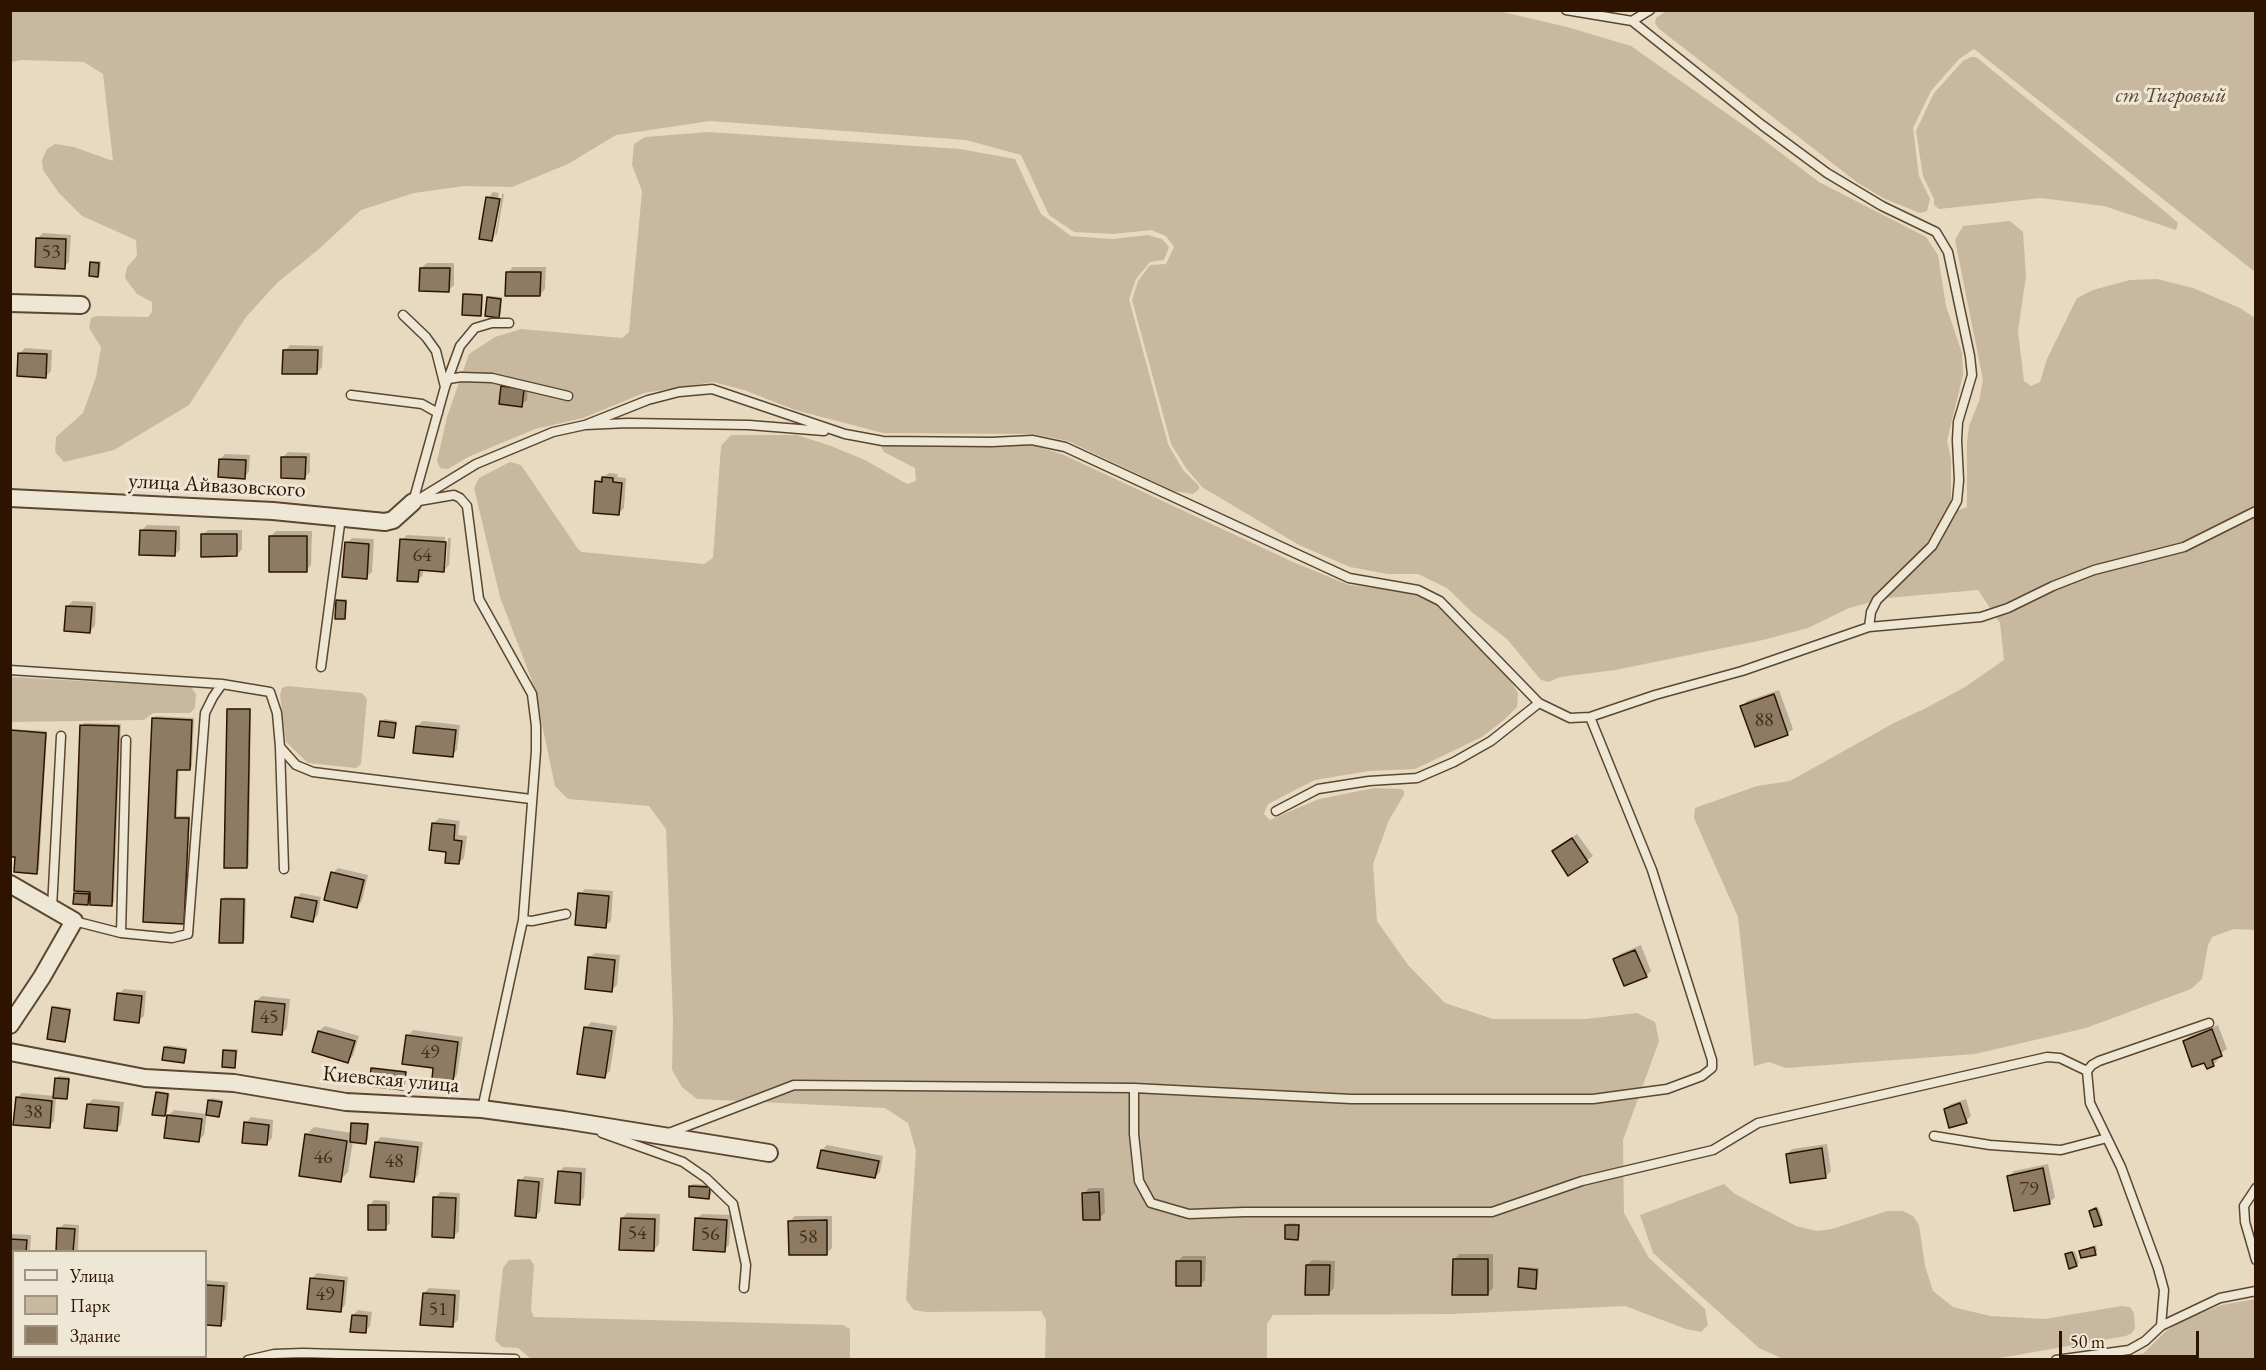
<!DOCTYPE html>
<html>
<head>
<meta charset="utf-8">
<style>
  body { margin:0 }
  #map { position:relative; width:2266px; height:1370px; overflow:hidden; background:#e7dac0; font-family:"EB Garamond",serif }
  canvas { display:block }
  .frame { position:absolute; inset:0; border:12px solid #2e1400; pointer-events:none }
  .legend { position:absolute; left:12px; top:1250px; width:195px; height:108px; box-sizing:border-box; background:#efe7d6; border:2px solid #a29380; margin:0; padding:8px 10px; list-style:none; font-size:18px; color:#2e1400 }
  .legend li { display:flex; align-items:center; gap:12px; height:30px }
  .legend b { width:30px; border:2px solid #a29380 }
  .scale { position:absolute; left:2059px; top:1331px; width:140px; height:27px; box-sizing:border-box; border:3px solid #2e1400; border-top:0; padding-left:8px; font-size:18px; line-height:21px; white-space:nowrap; color:#2e1400; -webkit-text-stroke:4px #efe7d6; paint-order:stroke }
</style>
</head>
<body>
<div id="map">
<canvas width="2266" height="1370"></canvas>
<div class="frame"></div>
<ul class="legend">
<li><b style="height:8px;background:#efe7d6"></b>Улица</li>
<li><b style="height:16px;background:#c8b89f"></b>Парк</li>
<li><b style="height:16px;background:#8e7b64"></b>Здание</li>
</ul>
<div class="scale">50 m</div>
</div>
<script>
const context = document.querySelector('canvas').getContext('2d');
context.lineJoin = 'round';
function fillPath(path, color) { context.fillStyle = color; context.fill(path, 'evenodd'); }
const toPath = rows => new Path2D(rows.map(r => 'M' + r).join(''));
function strokePath(path, color, width, dash) { context.strokeStyle = color; context.lineWidth = width; context.lineCap = dash ? 'butt' : 'round'; context.setLineDash(dash || []); context.stroke(path); }
function label(font, color, halo, rows, align = 'center') {
  context.font = font + ' "EB Garamond",serif'; context.lineWidth = 6; context.setLineDash([]); context.textBaseline = 'middle'; context.strokeStyle = halo; context.fillStyle = color; for (const [text, x, y, turn = 0] of rows) {
    context.save(); context.translate(x, y); context.rotate((+turn || 0) * Math.PI / 180); context.textAlign = isNaN(turn) ? turn : align; if (halo) context.strokeText(text, 0, 0); context.fillText(text, 0, 0); context.restore();
  }
}
fillPath(toPath([
  [1494,10,1567,27,1631,46,1756,134,1819,182,1926,237,1938,255,1946,306,1962,353,1963,375,1947,441,1951,459,1951,504,1959,510,1967,507,1967,442,1969,426,1979,401,1983,380,1955,240,1963,226,2010,221,2023,232,2026,276,2018,331,2024,381,2031,386,2040,382,2047,359,2077,298,2093,290,2130,280,2157,279,2193,288,2240,308,2255,318,2255,930,2234,929,2212,937,2208,945,2202,979,2191,989,2086,1028,1975,1054,1786,1068,1769,1062,1754,1066,1738,917,1694,818,1695,808,1757,786,1790,781,1894,723,1926,708,1965,687,2004,660,2000,623,1978,590,1887,598,1849,608,1808,628,1763,640,1615,670,1560,677,1549,682,1541,680,1507,639,1473,613,1447,588,1418,574,1388,574,1350,567,1299,545,1202,487,1186,468,1171,444,1132,300,1138,281,1150,265,1166,264,1174,247,1166,236,1151,230,1114,234,1074,232,1049,215,1021,155,966,140,710,121,616,135,568,164,512,187,464,186,414,193,361,210,319,249,277,283,246,317,189,405,114,450,64,462,55,452,56,437,83,413,96,377,101,347,89,328,91,318,96,316,148,317,152,312,152,302,137,294,125,278,127,267,137,256,136,240,82,216,59,193,43,170,42,160,47,149,55,144,74,147,113,161,103,74,84,62,22,60,11,62,10,11],
  [1666,11,2255,11,2255,272,1974,49,1959,59,1931,91,1913,128,1919,176,1930,199,1927,211,1920,213,1885,199,1858,183,1658,28,1655,23,1656,18],
  [1971,57,1976,57,2168,214,2178,223,2176,230,2104,206,2041,198,1939,209,1934,205,1934,199,1923,176,1916,131,1934,93,1963,61],
  [709,132,960,149,1015,159,1041,214,1071,236,1112,239,1148,235,1162,239,1169,247,1164,260,1150,262,1136,279,1129,299,1168,444,1183,470,1199,486,1199,489,1193,494,1174,491,1068,441,1033,434,883,433,795,410,744,390,713,382,644,393,583,418,535,429,468,457,448,469,440,468,437,461,447,417,469,354,495,337,521,329,622,338,629,332,642,191,632,165,634,144,645,137],
  [731,435,797,435,831,446,865,460,907,484,916,481,915,468,884,452,881,447,883,444,986,447,1033,445,1064,455,1293,562,1349,585,1418,593,1440,607,1460,625,1490,656,1511,682,1518,693,1517,707,1505,719,1482,737,1415,769,1369,771,1315,780,1268,804,1264,814,1270,820,1319,799,1374,788,1401,789,1404,791,1404,795,1389,820,1373,864,1377,921,1408,965,1445,1003,1493,1019,1586,1019,1637,1013,1655,1022,1659,1041,1623,1140,1624,1213,1649,1258,1705,1309,1708,1325,1701,1332,1686,1329,1625,1306,1452,1314,1273,1315,1267,1324,1267,1359,1045,1360,1046,1320,1041,1311,926,1312,914,1310,906,1300,916,1151,908,1123,885,1108,697,1099,682,1087,672,1070,673,1019,666,829,649,806,568,799,555,786,534,686,500,597,474,488,479,478,510,462,521,465,578,549,582,552,704,564,713,558,721,446],
  [11,677,191,687,196,694,195,708,190,713,153,713,144,720,11,722],
  [287,686,362,693,367,699,361,764,356,768,308,763,286,742,280,695,282,688],
  [1724,1184,1735,1194,1796,1226,1817,1231,1832,1229,1887,1211,1903,1211,1913,1216,1919,1225,1925,1266,1933,1291,1953,1307,1990,1316,2045,1319,2121,1306,2130,1307,2134,1313,2135,1328,2132,1333,2126,1336,1994,1359,1783,1359,1759,1348,1653,1253,1640,1215],
  [530,1259,534,1265,531,1310,534,1317,843,1325,850,1329,850,1359,531,1359,518,1348,502,1347,495,1340,503,1268,509,1260],
  [2255,1299,2255,1359,2115,1359,2144,1353,2165,1332,2183,1320,2222,1305]
]), '#c8b89f');
fillPath(toPath([
  [493,192,499,193,491,236,495,236,502,194,504,194,497,234,491,239,488,198],
  [43,233,71,235,69,262,64,267,38,238],
  [94,261,101,261,100,273,98,276,92,263],
  [427,263,454,263,454,285,449,290,421,268],
  [513,267,546,267,545,289,540,295,508,272],
  [466,293,483,294,482,312,480,314,464,295],
  [490,296,502,297,501,314,499,316,488,298],
  [290,345,323,346,322,367,317,373,285,351],
  [25,348,52,350,51,371,46,376,20,353],
  [508,382,528,384,527,400,521,405,503,387],
  [288,452,310,453,310,472,305,477,283,457],
  [225,454,250,455,249,472,244,477,220,459],
  [609,473,618,474,617,477,626,478,624,508,619,513,596,482],
  [147,525,180,526,180,550,174,555,142,530],
  [208,530,242,530,242,549,237,555,202,535],
  [276,531,312,531,311,565,306,571,271,536],
  [407,535,445,537,443,567,446,567,448,538,451,538,449,565,444,570,423,569,423,575,418,580,402,540],
  [352,538,374,539,372,572,366,577,347,543],
  [340,599,347,599,346,616,344,618,337,601],
  [73,601,96,602,95,626,90,631,67,606],
  [1779,690,1793,729,1787,734,1742,707,1747,701],
  [230,708,251,708,249,865,247,867,228,710],
  [156,716,194,718,192,766,190,769,179,768,177,816,190,816,185,920,183,923,154,719],
  [384,719,397,721,393,736,382,722],
  [423,721,460,725,457,750,452,755,417,726],
  [84,723,121,724,114,902,112,904,91,900,88,903,75,894,79,890,82,726],
  [10,729,47,731,39,870,36,872,16,856,10,856],
  [439,818,460,821,458,835,467,836,464,858,459,863,447,851,434,823],
  [1577,834,1593,856,1569,874,1553,851],
  [338,868,368,875,362,901,357,907,333,873],
  [585,889,613,891,611,921,605,926,580,894],
  [301,893,321,897,318,915,313,920,296,898],
  [225,897,246,898,245,939,243,942,222,900],
  [1641,945,1651,971,1646,976,1615,959,1620,954],
  [595,953,620,955,617,985,612,990,589,958],
  [124,989,146,991,144,1016,138,1021,119,994],
  [262,996,290,999,287,1028,282,1034,256,1001],
  [56,1006,71,1008,67,1038,65,1040,53,1008],
  [591,1022,617,1026,610,1071,605,1076,586,1028],
  [2218,1025,2227,1049,2217,1056,2218,1060,2213,1065,2205,1061,2185,1041,2190,1036],
  [325,1026,359,1036,353,1056,348,1061,319,1031],
  [413,1030,463,1037,457,1075,452,1080,435,1066,408,1036],
  [167,1045,187,1048,186,1060,183,1062,165,1048],
  [227,1049,238,1049,236,1064,234,1067,224,1051],
  [374,1067,407,1071,405,1086,403,1088,372,1069],
  [59,1076,70,1077,68,1096,66,1098,56,1097,54,1121,49,1127,17,1098,22,1093,55,1096,57,1078],
  [159,1091,170,1093,167,1113,164,1115,157,1093],
  [212,1098,223,1100,219,1115,210,1100],
  [93,1099,124,1102,121,1124,116,1130,88,1104],
  [1966,1099,1971,1116,1966,1121,1945,1109,1951,1104],
  [174,1110,207,1114,204,1135,199,1140,169,1115],
  [251,1117,273,1120,272,1138,266,1144,246,1123],
  [355,1122,369,1123,368,1140,366,1142,353,1141,348,1172,340,1180,306,1135,314,1127,352,1133],
  [381,1137,423,1142,418,1175,413,1181,376,1142],
  [1827,1144,1831,1171,1826,1176,1787,1154,1792,1149],
  [827,1145,883,1156,880,1172,875,1177,822,1150],
  [2048,1164,2055,1197,2049,1203,2009,1176,2014,1171],
  [564,1167,586,1168,584,1198,579,1203,559,1172],
  [525,1176,544,1178,540,1212,535,1217,520,1181],
  [693,1184,712,1185,711,1195,709,1197,691,1186],
  [1089,1188,1104,1188,1105,1213,1099,1218,1084,1193],
  [440,1192,460,1193,459,1231,454,1236,435,1198],
  [374,1200,390,1201,390,1223,385,1228,369,1206],
  [2098,1207,2103,1221,2101,1224,2090,1211],
  [627,1213,660,1214,659,1244,654,1250,622,1218],
  [702,1214,731,1215,729,1245,724,1250,696,1219],
  [795,1216,832,1216,832,1248,827,1253,790,1221],
  [1289,1223,1300,1224,1300,1236,1298,1238,1287,1226],
  [64,1224,79,1225,78,1252,57,1252,59,1229],
  [10,1234,31,1235,30,1252,14,1252,10,1260],
  [2096,1245,2097,1251,2095,1253,2081,1251],
  [2075,1251,2079,1263,2076,1265,2066,1255],
  [1459,1254,1493,1254,1493,1288,1487,1294,1454,1260],
  [1183,1256,1206,1256,1205,1280,1200,1285,1178,1261],
  [1312,1260,1335,1261,1334,1288,1329,1293,1307,1265],
  [1523,1267,1539,1268,1537,1285,1535,1287,1521,1269],
  [317,1273,348,1277,345,1305,340,1311,312,1279],
  [206,1280,228,1282,226,1319,221,1324,206,1323],
  [429,1288,460,1290,458,1320,452,1326,424,1293],
  [358,1310,372,1312,370,1326,365,1332,353,1315],
  [1372,1359,1409,1359,1409,1360,1372,1360]
]), '#0003');
const building = toPath([
  [486,197,500,199,492,241,479,239,486,197],
  [36,238,66,239,65,269,35,267,36,238],
  [90,262,99,263,98,277,89,276,90,262],
  [420,268,450,268,449,292,419,291,420,268],
  [506,272,541,272,540,296,505,296,506,272],
  [463,294,482,295,481,316,462,315,463,294],
  [487,297,501,299,499,318,485,316,487,297],
  [283,350,318,350,317,374,282,374,283,350],
  [18,353,47,354,46,378,17,376,18,353],
  [501,386,524,389,522,407,499,404,501,386],
  [281,457,306,457,305,479,281,478,281,457],
  [219,459,246,460,245,479,218,477,219,459],
  [602,477,613,478,613,482,622,483,619,515,593,513,595,481,602,482,602,477],
  [140,530,176,531,175,556,139,555,140,530],
  [201,534,237,534,237,556,201,557,201,534],
  [269,536,307,536,307,572,269,572,269,536],
  [400,539,446,542,444,572,419,570,418,582,397,581,400,539],
  [345,542,369,544,367,579,342,577,345,542],
  [336,600,346,601,345,619,335,619,336,600],
  [66,606,92,607,90,633,64,631,66,606],
  [1774,694,1788,735,1755,747,1740,706,1774,694],
  [227,709,250,709,247,868,224,868,227,709],
  [152,718,192,720,190,770,177,770,175,818,189,818,184,924,143,922,152,718],
  [380,721,396,723,394,738,378,736,380,721],
  [80,725,119,726,112,906,90,905,90,892,74,891,80,725],
  [416,726,456,730,453,757,413,753,416,726],
  [10,730,46,733,37,874,14,872,15,857,10,857,10,730],
  [432,823,455,825,454,840,462,841,459,864,445,863,446,852,429,850,432,823],
  [1572,838,1588,862,1568,876,1552,851,1572,838],
  [331,872,364,880,357,908,324,900,331,872],
  [74,893,89,894,88,905,73,904,74,893],
  [578,893,609,896,606,928,575,925,578,893],
  [295,897,317,901,313,922,291,917,295,897],
  [221,899,244,899,243,943,219,943,221,899],
  [1635,950,1647,977,1624,986,1613,959,1635,950],
  [588,957,615,960,612,992,585,989,588,957],
  [117,993,142,996,139,1023,114,1020,117,993],
  [255,1001,285,1004,282,1035,252,1032,255,1001],
  [52,1007,70,1010,65,1042,47,1039,52,1007],
  [584,1027,612,1031,605,1078,577,1074,584,1027],
  [2212,1029,2222,1056,2212,1060,2214,1066,2207,1069,2204,1063,2192,1067,2183,1041,2212,1029],
  [318,1031,355,1041,348,1063,312,1052,318,1031],
  [406,1035,458,1042,453,1082,432,1079,433,1068,402,1064,406,1035],
  [164,1047,186,1050,184,1063,162,1060,164,1047],
  [223,1050,236,1051,235,1068,222,1067,223,1050],
  [371,1068,406,1072,403,1090,369,1086,371,1068],
  [55,1078,69,1079,67,1099,53,1098,55,1078],
  [156,1092,168,1094,165,1116,152,1115,156,1092],
  [16,1097,52,1101,50,1128,13,1125,16,1097],
  [208,1100,222,1102,219,1117,206,1115,208,1100],
  [1960,1103,1967,1123,1949,1128,1944,1109,1960,1103],
  [87,1104,119,1107,117,1131,84,1128,87,1104],
  [167,1115,202,1119,199,1142,164,1138,167,1115],
  [244,1122,269,1125,267,1145,242,1143,244,1122],
  [351,1123,368,1124,366,1144,350,1142,351,1123],
  [305,1134,347,1141,341,1182,299,1176,305,1134],
  [375,1142,418,1147,414,1182,370,1177,375,1142],
  [1822,1148,1826,1178,1790,1183,1786,1154,1822,1148],
  [821,1150,879,1161,875,1178,817,1168,821,1150],
  [2043,1168,2050,1204,2014,1211,2007,1176,2043,1168],
  [558,1171,581,1173,580,1205,555,1203,558,1171],
  [518,1180,539,1182,536,1218,515,1216,518,1180],
  [689,1186,710,1187,709,1199,689,1197,689,1186],
  [1099,1192,1100,1220,1083,1220,1082,1193,1099,1192],
  [433,1197,456,1198,454,1238,432,1237,433,1197],
  [368,1205,386,1205,386,1230,368,1230,368,1205],
  [2096,1208,2102,1225,2094,1227,2089,1211,2096,1208],
  [621,1218,655,1219,654,1251,619,1250,621,1218],
  [695,1218,727,1220,725,1252,693,1250,695,1218],
  [827,1220,827,1255,789,1255,788,1221,827,1220],
  [1285,1225,1299,1225,1298,1240,1285,1239,1285,1225],
  [57,1228,75,1229,73,1252,56,1252,57,1228],
  [10,1239,27,1240,26,1252,14,1252,14,1261,10,1261,10,1239],
  [2094,1247,2096,1255,2081,1258,2079,1251,2094,1247],
  [2072,1252,2077,1266,2069,1269,2065,1254,2072,1252],
  [1453,1259,1488,1259,1488,1295,1452,1295,1453,1259],
  [1176,1261,1201,1261,1201,1286,1176,1286,1176,1261],
  [1306,1265,1330,1265,1329,1295,1305,1295,1306,1265],
  [1519,1268,1537,1270,1536,1289,1518,1287,1519,1268],
  [310,1278,344,1281,341,1312,307,1309,310,1278],
  [206,1285,224,1286,221,1326,206,1325,206,1285],
  [423,1293,455,1295,453,1327,420,1325,423,1293],
  [352,1315,367,1316,366,1333,350,1332,352,1315]
]);
fillPath(building, '#8e7b64');
strokePath(building, '#2e1400', 1.5);
const service = toPath([
  [1632,21,1650,10],
  [403,315,426,337,436,351,445,387],
  [449,379,461,377,492,378,568,396],
  [351,395,422,404,438,413],
  [585,425,648,400,679,392,712,389,845,434,883,441,992,442,1032,440,1065,447,1349,578,1418,590,1440,601,1539,703,1570,718,1590,717,1655,695,1742,671,1869,627,1871,612,1877,600,1932,546,1957,501,1959,480,1957,440,1958,422,1972,375,1970,356,1948,252,1936,232,1882,206,1827,173,1762,125,1632,21,1566,10],
  [419,499,476,464,553,432,585,425,628,423,749,425,824,431],
  [413,502,454,495,460,498,467,506,479,599,532,694,536,726,536,751,523,920,482,1109],
  [413,502,445,387,460,346,475,328,492,323,509,323],
  [1869,627,1981,617,2008,608,2053,586,2094,570,2184,547,2256,511],
  [321,667,341,517],
  [10,670,222,684,270,692,277,713,280,747,296,765,313,772,531,799],
  [280,747,284,869],
  [1276,811,1318,789,1369,781,1417,778,1454,762,1491,741,1539,703],
  [52,908,61,736],
  [523,920,532,921,566,914],
  [74,921,121,933,172,938,188,934,205,713,213,697,222,684],
  [121,933,126,740],
  [1134,1088,1134,1134,1139,1181,1151,1203,1189,1214,1244,1212,1492,1212,1582,1181,1713,1150,1758,1123,2047,1057,2060,1058,2087,1071],
  [602,1133,683,1162,706,1178,733,1204,746,1265,744,1288],
  [669,1133,794,1085,1134,1088,1351,1099,1593,1099,1667,1089,1702,1076,1712,1068,1712,1060,1652,870,1590,717],
  [1934,1136,1990,1145,2061,1150,2107,1138],
  [2256,1188,2244,1206,2245,1222,2256,1260],
  [10,1293,13,1293],
  [2161,1326,2164,1290,2158,1268,2121,1167,2090,1103,2087,1071,2092,1065,2099,1061,2209,1023],
  [248,1360,274,1354,303,1353,515,1359],
  [2056,1360,2129,1350,2145,1341,2161,1326,2220,1298,2256,1291]
]);
const minor = toPath([
  [10,303,81,305],
  [10,498,273,511,385,522,393,520,413,502],
  [10,884,74,921,42,977,10,1025],
  [10,1052,145,1078,234,1083,346,1102,482,1109,564,1120,769,1153],
  [10,1357,18,1360]
]);
strokePath(service, '#5c4630', 11);
strokePath(minor, '#5c4630', 20);
strokePath(service, '#efe7d6', 8);
strokePath(minor, '#efe7d6', 16);
label('20px', '#462e19', null, [
  ["53",51,253],
  ["64",422,556],
  ["88",1764,721],
  ["45",269,1018],
  ["49",430,1053],
  ["38",33,1113],
  ["46",323,1158],
  ["48",394,1162],
  ["79",2029,1190],
  ["54",637,1234],
  ["56",710,1235],
  ["58",808,1238],
  ["49",325,1295],
  ["51",438,1310]
]);
label('italic 22px', '#5c4530', '#efe7d6', [
  ["ст Тигровый",2171,96]
]);
label('22px', '#2e1400', '#efe7d6', [
  ["улица Айвазовского",217,486,3],
  ["Киевская улица",391,1080,5]
]);
</script>
</body>
</html>
